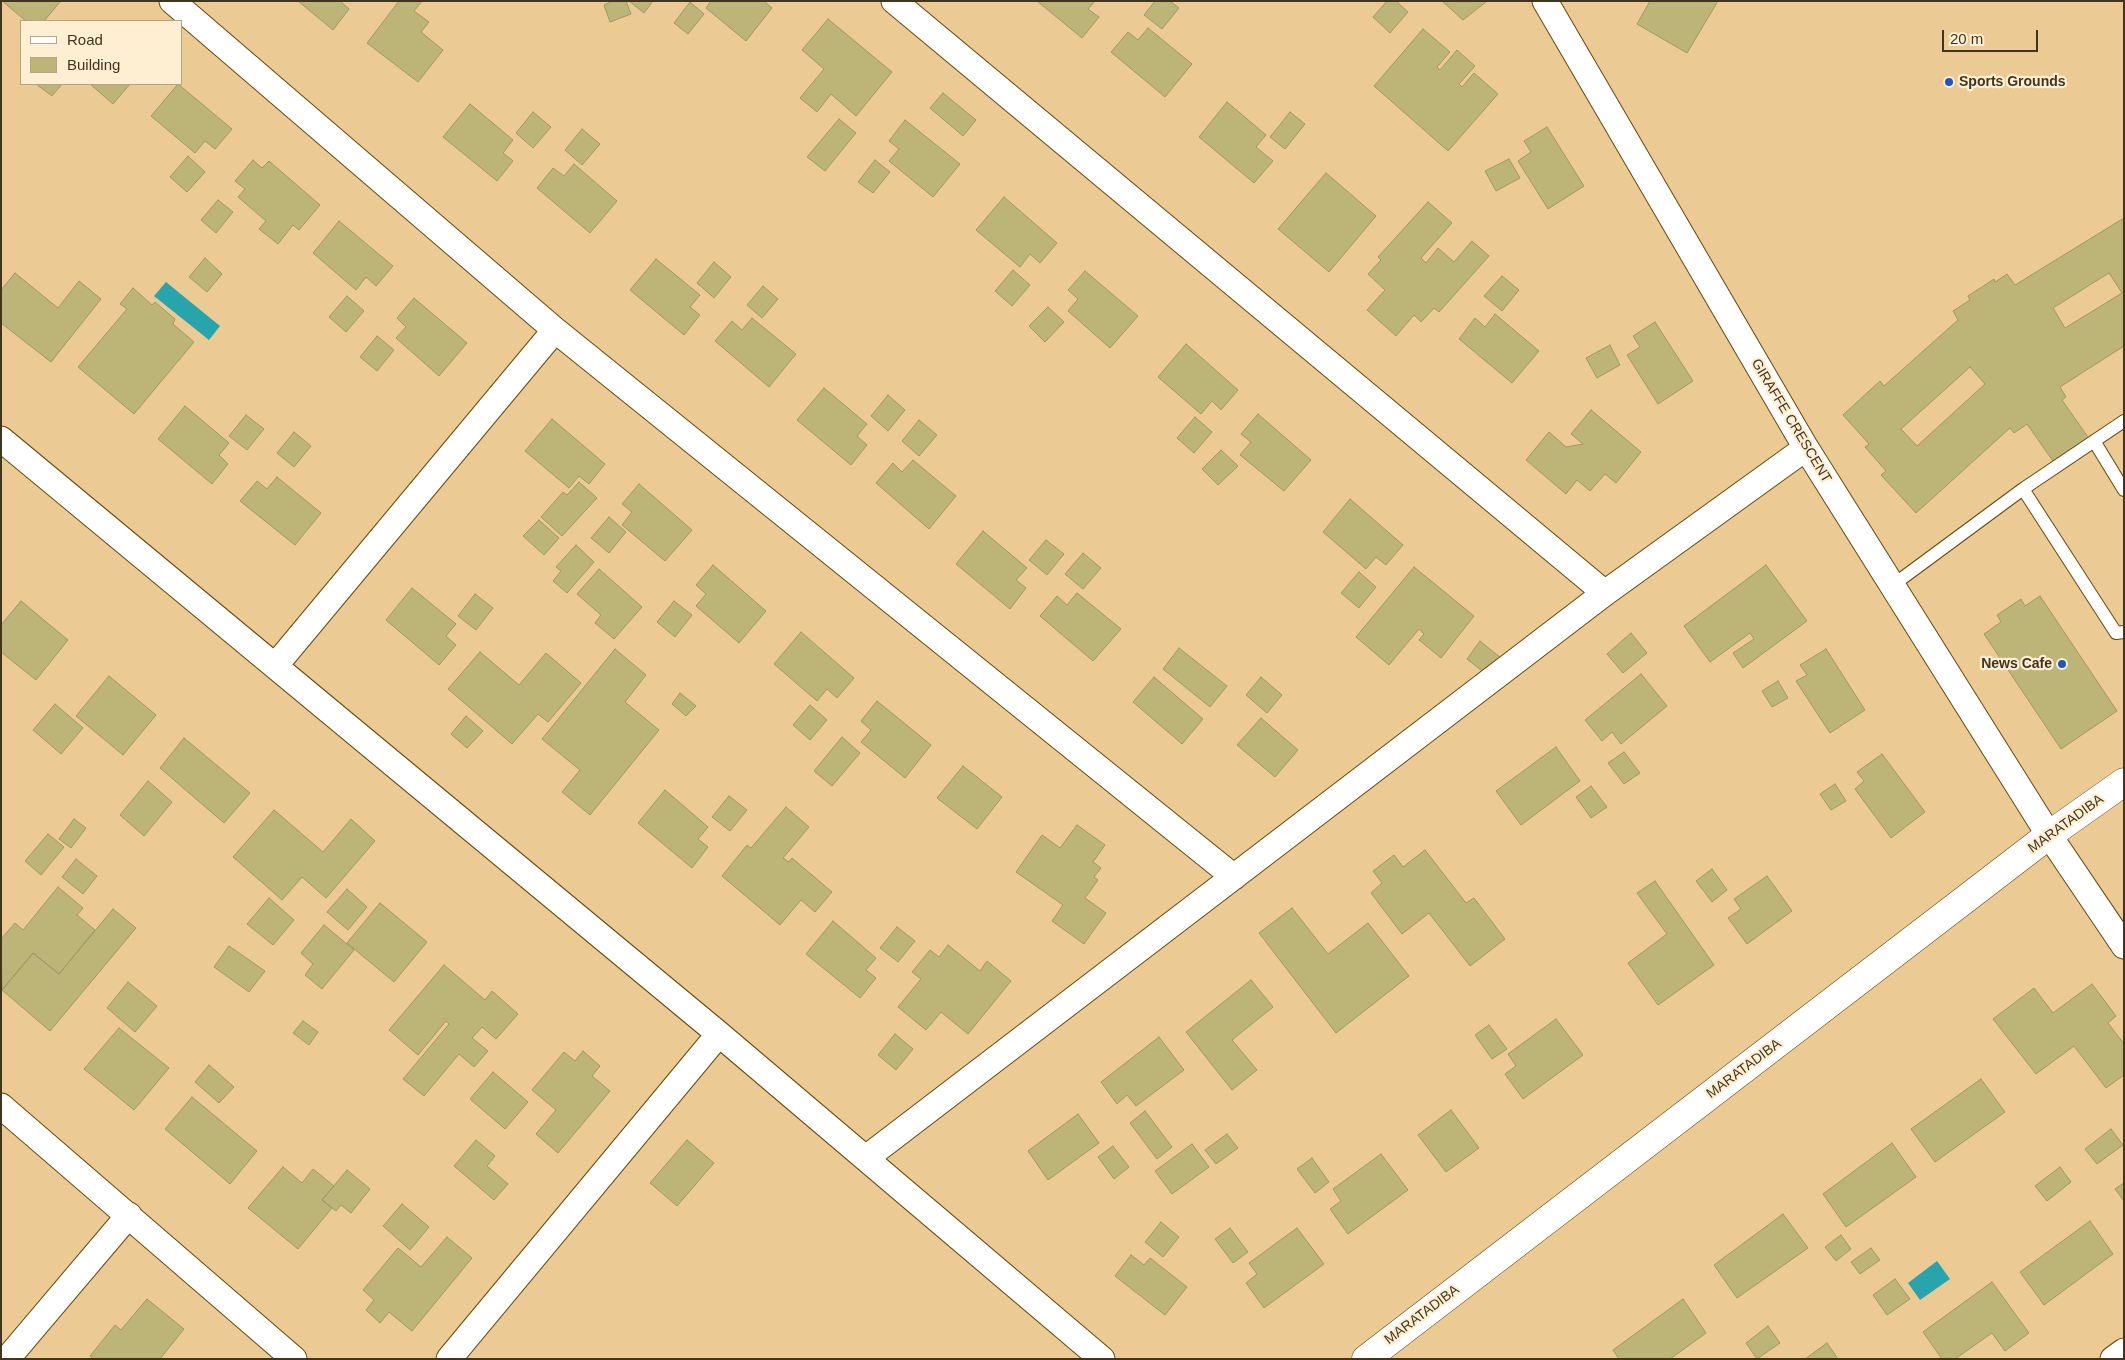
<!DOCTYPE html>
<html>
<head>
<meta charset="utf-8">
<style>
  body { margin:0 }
  #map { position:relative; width:2125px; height:1360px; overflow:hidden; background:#ebcb93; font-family:Arial,sans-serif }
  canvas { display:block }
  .frame { position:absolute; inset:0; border:2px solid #42351e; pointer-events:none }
  .legend { position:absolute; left:20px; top:20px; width:162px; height:65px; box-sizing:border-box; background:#feeed2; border:1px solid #b3a48a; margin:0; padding:6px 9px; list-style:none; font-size:15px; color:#42351e }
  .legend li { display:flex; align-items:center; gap:10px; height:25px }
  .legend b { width:25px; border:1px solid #b3a48a }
  .scale { position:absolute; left:1942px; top:30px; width:96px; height:22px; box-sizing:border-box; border:2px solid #42351e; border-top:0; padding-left:6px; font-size:15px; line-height:18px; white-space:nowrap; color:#42351e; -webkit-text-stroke:4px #feeed2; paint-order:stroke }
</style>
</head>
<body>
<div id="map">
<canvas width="2125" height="1360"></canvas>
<div class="frame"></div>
<ul class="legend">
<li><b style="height:6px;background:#fff"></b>Road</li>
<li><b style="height:14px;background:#bdb578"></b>Building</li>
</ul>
<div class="scale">20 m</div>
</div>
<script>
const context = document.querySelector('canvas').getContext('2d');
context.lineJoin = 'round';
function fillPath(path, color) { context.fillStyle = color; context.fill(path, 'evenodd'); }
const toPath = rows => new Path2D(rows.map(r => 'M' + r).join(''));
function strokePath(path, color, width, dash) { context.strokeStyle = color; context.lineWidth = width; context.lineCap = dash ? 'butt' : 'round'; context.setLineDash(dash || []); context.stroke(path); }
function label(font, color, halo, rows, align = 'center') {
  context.font = font + ' Arial,sans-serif'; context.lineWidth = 4.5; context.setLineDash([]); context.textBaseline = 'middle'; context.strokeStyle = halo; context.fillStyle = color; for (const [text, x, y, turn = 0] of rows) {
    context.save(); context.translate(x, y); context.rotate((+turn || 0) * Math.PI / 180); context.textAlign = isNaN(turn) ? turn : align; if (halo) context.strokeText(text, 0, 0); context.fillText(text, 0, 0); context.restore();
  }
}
fillPath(toPath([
  [166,282,220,326,209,340,154,296],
  [1937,1261,1950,1279,1920,1300,1908,1283]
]), '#27a4ac');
const building = toPath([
  [2,1,61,1,44,21,26,21,2,1],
  [298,1,340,1,349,9,333,30,298,1],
  [399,1,422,1,414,11,429,22,421,32,443,50,418,82,367,43,399,1],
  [613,1,626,1,631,14,610,22,604,5,613,1],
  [629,1,653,1,644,13,629,1],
  [711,1,764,1,772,8,746,41,706,8,711,1],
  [1037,1,1095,1,1088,9,1099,17,1082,38,1037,1],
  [1155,1,1170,1,1179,8,1162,29,1144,15,1155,1],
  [1387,1,1396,1,1408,12,1390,33,1373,17,1387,1],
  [1442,1,1487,1,1463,20,1442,1],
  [1650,1,1718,1,1687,53,1637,24,1650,1],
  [690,2,704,14,688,34,674,23,690,2],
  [828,19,892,72,856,116,831,94,817,112,800,98,824,69,802,50,828,19],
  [1148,28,1192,64,1165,97,1111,52,1128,32,1138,40,1148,28],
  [1423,29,1450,52,1437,67,1440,70,1457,50,1475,66,1459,84,1462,87,1474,73,1498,94,1448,151,1374,86,1423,29],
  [36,84,62,84,52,96,36,84],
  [90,84,130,84,113,104,90,84],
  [178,84,232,129,215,149,205,141,195,153,151,116,178,84],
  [943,93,976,120,963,136,930,108,943,93],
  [1227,102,1266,135,1256,147,1273,161,1254,183,1199,137,1227,102],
  [470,104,513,140,503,153,513,161,497,181,443,137,470,104],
  [533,112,551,127,533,148,516,133,533,112],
  [1290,112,1305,124,1285,149,1270,137,1290,112],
  [839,119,856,133,825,171,807,157,839,119],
  [905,120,960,164,933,197,889,161,899,149,889,141,905,120],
  [1547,127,1584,186,1548,209,1518,161,1531,152,1524,141,1547,127],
  [582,129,600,144,582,165,565,150,582,129],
  [188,156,205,172,187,192,170,177,188,156],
  [1509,159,1520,178,1496,191,1485,171,1509,159],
  [253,160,262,168,269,161,320,205,299,230,293,225,278,244,259,229,266,221,238,197,245,189,235,181,253,160],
  [875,160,890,172,873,193,858,182,875,160],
  [574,164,617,201,590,233,537,188,553,168,564,176,574,164],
  [1326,173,1376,216,1329,272,1278,229,1326,173],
  [1004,197,1057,243,1040,263,1030,254,1020,267,976,230,1004,197],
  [218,200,233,212,216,233,201,220,218,200],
  [1428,202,1452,223,1421,258,1426,263,1438,248,1454,262,1472,241,1489,256,1439,312,1434,308,1421,322,1414,315,1396,336,1367,310,1385,290,1368,274,1381,260,1378,257,1428,202],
  [2124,218,2124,346,2060,387,2066,397,2062,400,2090,440,2055,464,2027,424,2014,433,2010,428,1916,513,1881,475,1886,471,1865,447,1869,444,1843,415,1880,381,1884,386,1958,320,1953,311,1970,300,1968,296,1994,279,1995,282,2007,274,2015,285,2124,218],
  [2109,273,2122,293,2065,328,2053,308,2109,273],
  [1970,367,1985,384,1917,446,1901,429,1970,367],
  [339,221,393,266,376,286,366,277,356,290,313,253,339,221],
  [205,258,222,274,207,292,189,277,205,258],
  [656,259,700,295,690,307,700,315,684,335,630,290,656,259],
  [714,262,731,277,714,298,697,283,714,262],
  [1013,270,1030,285,1012,306,995,291,1013,270],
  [1085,271,1138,316,1110,348,1068,311,1078,299,1068,290,1085,271],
  [15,273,58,308,79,281,101,299,51,362,1,323,1,290,15,273],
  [1502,276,1519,290,1502,311,1484,296,1502,276],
  [763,286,778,299,762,318,747,305,763,286],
  [133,288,152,305,155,302,175,319,173,324,194,342,134,414,78,367,127,309,120,304,133,288],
  [347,296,364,311,346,332,329,317,347,296],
  [414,298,467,343,439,376,396,338,406,327,397,318,414,298],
  [1048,307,1064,322,1045,342,1029,326,1048,307],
  [1495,314,1539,351,1512,383,1459,339,1475,318,1485,327,1495,314],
  [752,318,796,354,769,387,715,341,732,321,742,330,752,318],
  [1655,322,1693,381,1658,404,1627,355,1640,347,1633,336,1655,322],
  [377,336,394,350,377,371,360,357,377,336],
  [1186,344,1238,390,1221,410,1212,401,1201,414,1158,377,1186,344],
  [1610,345,1620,365,1597,378,1586,358,1610,345],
  [824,388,867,424,857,436,867,445,851,465,797,420,824,388],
  [888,395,905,410,888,431,871,416,888,395],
  [185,406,229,443,219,455,228,464,212,484,158,439,185,406],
  [1591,410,1641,452,1616,483,1605,474,1590,491,1577,480,1566,494,1526,460,1549,432,1566,447,1583,444,1571,434,1591,410],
  [1258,414,1311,460,1284,491,1240,455,1251,442,1241,434,1258,414],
  [246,415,264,429,247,450,229,436,246,415],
  [1195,417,1212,432,1194,453,1177,438,1195,417],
  [552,419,605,464,589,484,579,476,569,488,525,451,552,419],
  [919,420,937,435,919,456,902,441,919,420],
  [294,432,311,446,294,467,277,453,294,432],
  [1221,450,1238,466,1218,485,1202,469,1221,450],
  [913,460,956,496,929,529,876,483,893,463,902,472,913,460],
  [277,477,321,513,295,545,240,501,257,481,267,489,277,477],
  [579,482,597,498,562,536,541,517,563,492,567,495,579,482],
  [639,484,692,530,665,561,622,525,632,512,622,504,639,484],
  [1350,499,1403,545,1386,565,1376,557,1366,569,1323,532,1350,499],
  [609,517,626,532,609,553,591,538,609,517],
  [539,520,559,538,544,555,523,536,539,520],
  [983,531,1027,568,1016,580,1026,588,1010,609,956,564,983,531],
  [1046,540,1064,554,1047,575,1029,560,1046,540],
  [576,545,594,562,567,593,553,581,561,571,556,567,576,545],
  [1083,553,1101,568,1083,589,1065,574,1083,553],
  [713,565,766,611,739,643,696,606,706,594,696,585,713,565],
  [1766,565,1807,621,1743,668,1733,653,1754,639,1750,633,1710,662,1684,626,1766,565],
  [1414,567,1474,616,1441,658,1419,640,1424,634,1419,629,1389,665,1356,637,1414,567],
  [599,569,642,607,614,639,595,623,601,615,577,594,599,569],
  [1359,572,1376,587,1359,608,1341,593,1359,572],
  [412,588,456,624,446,636,456,645,439,665,386,620,412,588],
  [1077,593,1121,629,1093,661,1040,616,1057,596,1067,605,1077,593],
  [475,594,493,608,476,630,458,616,475,594],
  [2040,596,2117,711,2061,749,1984,634,2001,622,1997,615,2021,599,2025,606,2040,596],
  [21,601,68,640,36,680,1,652,1,625,21,601],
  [674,601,692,615,675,637,657,622,674,601],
  [801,632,854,678,837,698,827,689,817,701,774,664,801,632],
  [1631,633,1647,653,1623,673,1607,654,1631,633],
  [1480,641,1501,658,1487,675,1467,659,1480,641],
  [1179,648,1227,686,1210,707,1163,669,1179,648],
  [615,649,646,675,625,702,659,730,590,815,562,792,580,770,542,739,615,649],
  [1826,649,1865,710,1830,733,1796,681,1807,675,1800,665,1826,649],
  [480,652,519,685,546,653,581,683,548,722,538,714,512,744,448,689,480,652],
  [1641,674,1667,706,1621,744,1612,732,1602,741,1585,720,1641,674],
  [109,676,156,715,123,755,76,716,109,676],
  [1154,677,1203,719,1182,744,1133,702,1154,677],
  [1261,677,1282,695,1267,713,1246,695,1261,677],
  [1778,681,1788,698,1772,707,1762,691,1778,681],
  [680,693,696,706,686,716,672,704,680,693],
  [877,701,931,745,905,778,861,742,871,730,861,721,877,701],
  [55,704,83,728,61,754,33,730,55,704],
  [810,705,827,720,810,740,793,725,810,705],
  [466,716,483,731,467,748,451,734,466,716],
  [1261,718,1298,750,1275,777,1237,745,1261,718],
  [842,737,860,753,832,786,814,771,842,737],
  [184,738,250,793,224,823,160,768,184,738],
  [1556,747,1580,781,1521,825,1496,791,1556,747],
  [1624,752,1640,773,1624,784,1608,763,1624,752],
  [1882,754,1925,812,1891,838,1855,789,1864,781,1857,772,1882,754],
  [963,766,1002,797,977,829,937,798,963,766],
  [148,781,172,802,144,836,120,815,148,781],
  [1835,784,1846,801,1831,810,1820,794,1835,784],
  [1591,786,1607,807,1591,818,1576,797,1591,786],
  [665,790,708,827,698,839,708,847,692,868,638,823,665,790],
  [729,796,747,810,730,831,712,817,729,796],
  [786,807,809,827,783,858,789,862,792,858,832,892,815,912,801,900,780,925,722,876,747,845,751,848,786,807],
  [274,810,323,852,351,819,375,841,326,898,302,877,282,900,233,857,274,810],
  [74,819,86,828,71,848,59,839,74,819],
  [1077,825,1105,845,1093,862,1101,868,1094,877,1098,880,1085,898,1106,913,1084,944,1052,921,1063,905,1016,872,1042,835,1060,848,1077,825],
  [48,834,64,847,41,875,25,861,48,834],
  [1425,850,1466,903,1474,898,1505,939,1470,966,1429,913,1402,934,1371,893,1382,883,1373,871,1394,855,1403,867,1425,850],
  [76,859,97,876,83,894,62,877,76,859],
  [1712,869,1727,890,1712,902,1696,881,1712,869],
  [1767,876,1792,911,1747,944,1728,918,1741,909,1734,899,1767,876],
  [1655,881,1714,965,1658,1005,1628,963,1667,934,1637,893,1655,881],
  [58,887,83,908,77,915,95,930,59,974,33,953,2,990,1,939,15,923,23,930,58,887],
  [347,889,367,907,348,930,327,912,347,889],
  [269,898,294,920,273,945,247,924,269,898],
  [380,903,427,942,394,982,347,943,380,903],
  [1292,908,1328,954,1368,923,1409,976,1336,1033,1259,933,1292,908],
  [113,909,136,928,50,1031,2,990,33,953,59,974,113,909],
  [833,921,876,958,866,970,876,978,860,998,806,954,833,921],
  [324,925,354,950,322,989,305,975,313,964,301,953,324,925],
  [897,927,915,941,898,962,880,948,897,927],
  [948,945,980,971,987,961,1011,981,968,1034,941,1012,926,1030,898,1007,921,979,912,972,930,950,939,957,948,945],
  [229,946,265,971,249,992,214,967,229,946],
  [444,965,485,1000,492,991,518,1014,496,1039,482,1027,472,1038,488,1051,474,1067,459,1054,424,1096,403,1079,449,1024,446,1021,418,1055,389,1030,444,965],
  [1251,980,1273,1007,1232,1040,1257,1070,1232,1090,1186,1032,1251,980],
  [128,982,157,1006,135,1032,107,1008,128,982],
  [2092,984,2116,1016,2108,1023,2124,1044,2124,1075,2106,1088,2074,1046,2036,1074,1993,1019,2034,988,2053,1013,2092,984],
  [1556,1019,1583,1055,1523,1099,1505,1074,1516,1066,1508,1054,1556,1019],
  [303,1021,318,1032,309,1045,293,1033,303,1021],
  [1489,1025,1507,1049,1492,1059,1475,1035,1489,1025],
  [119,1028,169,1068,134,1110,84,1069,119,1028],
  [895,1034,913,1049,896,1070,878,1055,895,1034],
  [1159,1037,1184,1070,1136,1106,1127,1095,1117,1104,1101,1082,1159,1037],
  [583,1051,600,1066,592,1076,610,1091,558,1153,536,1134,556,1110,532,1090,564,1052,575,1061,583,1051],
  [209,1065,234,1087,219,1103,195,1082,209,1065],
  [493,1072,528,1102,505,1129,470,1099,493,1072],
  [1981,1079,2005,1112,1935,1162,1911,1129,1981,1079],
  [192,1097,257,1151,230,1184,165,1129,192,1097],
  [1451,1110,1479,1148,1446,1172,1418,1135,1451,1110],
  [1145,1111,1172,1147,1157,1159,1130,1123,1145,1111],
  [1078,1114,1099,1143,1048,1180,1028,1151,1078,1114],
  [2111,1129,2123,1145,2097,1164,2085,1149,2111,1129],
  [1227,1134,1238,1148,1216,1164,1205,1150,1227,1134],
  [476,1140,495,1156,487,1166,508,1184,494,1200,454,1166,476,1140],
  [687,1140,714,1163,677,1206,650,1183,687,1140],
  [1892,1143,1916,1177,1846,1227,1823,1194,1892,1143],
  [1192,1144,1209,1167,1172,1194,1155,1171,1192,1144],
  [1113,1146,1129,1167,1114,1179,1098,1157,1113,1146],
  [1381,1154,1408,1190,1348,1234,1330,1209,1341,1201,1333,1189,1381,1154],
  [1312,1158,1329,1182,1315,1193,1297,1169,1312,1158],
  [283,1167,302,1183,313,1169,334,1186,322,1200,332,1208,298,1249,248,1208,283,1167],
  [2060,1167,2071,1182,2047,1201,2035,1186,2060,1167],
  [347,1170,370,1189,351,1213,341,1205,336,1211,322,1200,347,1170],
  [2124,1183,2124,1201,2115,1189,2124,1183],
  [402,1204,429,1227,410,1250,383,1226,402,1204],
  [1783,1214,1808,1248,1737,1298,1714,1265,1783,1214],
  [2090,1221,2113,1254,2044,1305,2020,1272,2090,1221],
  [1161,1222,1179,1237,1163,1257,1145,1242,1161,1222],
  [1230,1228,1248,1252,1233,1263,1215,1239,1230,1228],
  [1297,1228,1324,1264,1264,1308,1246,1283,1257,1274,1249,1263,1297,1228],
  [1841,1235,1851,1249,1836,1261,1825,1247,1841,1235],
  [447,1237,472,1258,412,1331,389,1312,380,1323,366,1310,374,1300,363,1290,398,1248,421,1267,447,1237],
  [1871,1248,1880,1260,1860,1274,1851,1262,1871,1248],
  [1131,1255,1144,1265,1150,1258,1187,1287,1165,1315,1115,1276,1131,1255],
  [1895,1279,1910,1299,1887,1315,1873,1295,1895,1279],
  [1992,1282,2029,1333,2005,1351,1992,1333,1955,1359,1942,1359,1923,1332,1992,1282],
  [147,1299,184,1329,160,1359,94,1359,90,1356,115,1325,121,1330,147,1299],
  [1683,1299,1706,1333,1670,1359,1619,1359,1613,1350,1683,1299],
  [1768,1326,1780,1343,1757,1359,1746,1343,1768,1326],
  [1827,1343,1838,1359,1805,1359,1827,1343]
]);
fillPath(building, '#bdb578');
strokePath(building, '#a0985c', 1);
const service = toPath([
  [2094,441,2124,490],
  [2023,489,2124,421],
  [1893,585,2023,489,2116,633,2124,632]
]);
const minor = toPath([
  [172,1,555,330,1234,877],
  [894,1,1605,593],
  [1545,1,1806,448,2049,835,2124,946],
  [1,439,719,1034,1102,1359],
  [275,666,555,330],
  [1,1106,294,1359],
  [866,1158,1605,593,1806,448],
  [7,1359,129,1215],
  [449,1359,719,1034],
  [2113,1359,2124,1351]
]);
const tertiary = toPath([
  [1366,1359,2049,835,2124,782]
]);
strokePath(service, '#65490e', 14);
strokePath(minor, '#65490e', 27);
strokePath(tertiary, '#65490e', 29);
strokePath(service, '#fff', 12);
strokePath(minor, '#fff', 25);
strokePath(tertiary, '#fff', 28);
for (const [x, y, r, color] of [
  [1949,82,5,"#1d56c2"],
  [2062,664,5,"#1d56c2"]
]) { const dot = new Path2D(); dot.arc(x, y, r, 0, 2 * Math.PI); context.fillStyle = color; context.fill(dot); strokePath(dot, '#feeed2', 2); }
label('bold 14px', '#42351e', '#feeed2', [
  ["Sports Grounds",1959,82],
  ["News Cafe",2052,664,"right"]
], 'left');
label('14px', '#42351e', '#feeed2', [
  ["GIRAFFE CRESCENT",1791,421,59],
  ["MARATADIBA",2066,824,-36],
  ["MARATADIBA",1744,1069,-37],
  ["MARATADIBA",1422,1315,-37]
]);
</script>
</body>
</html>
